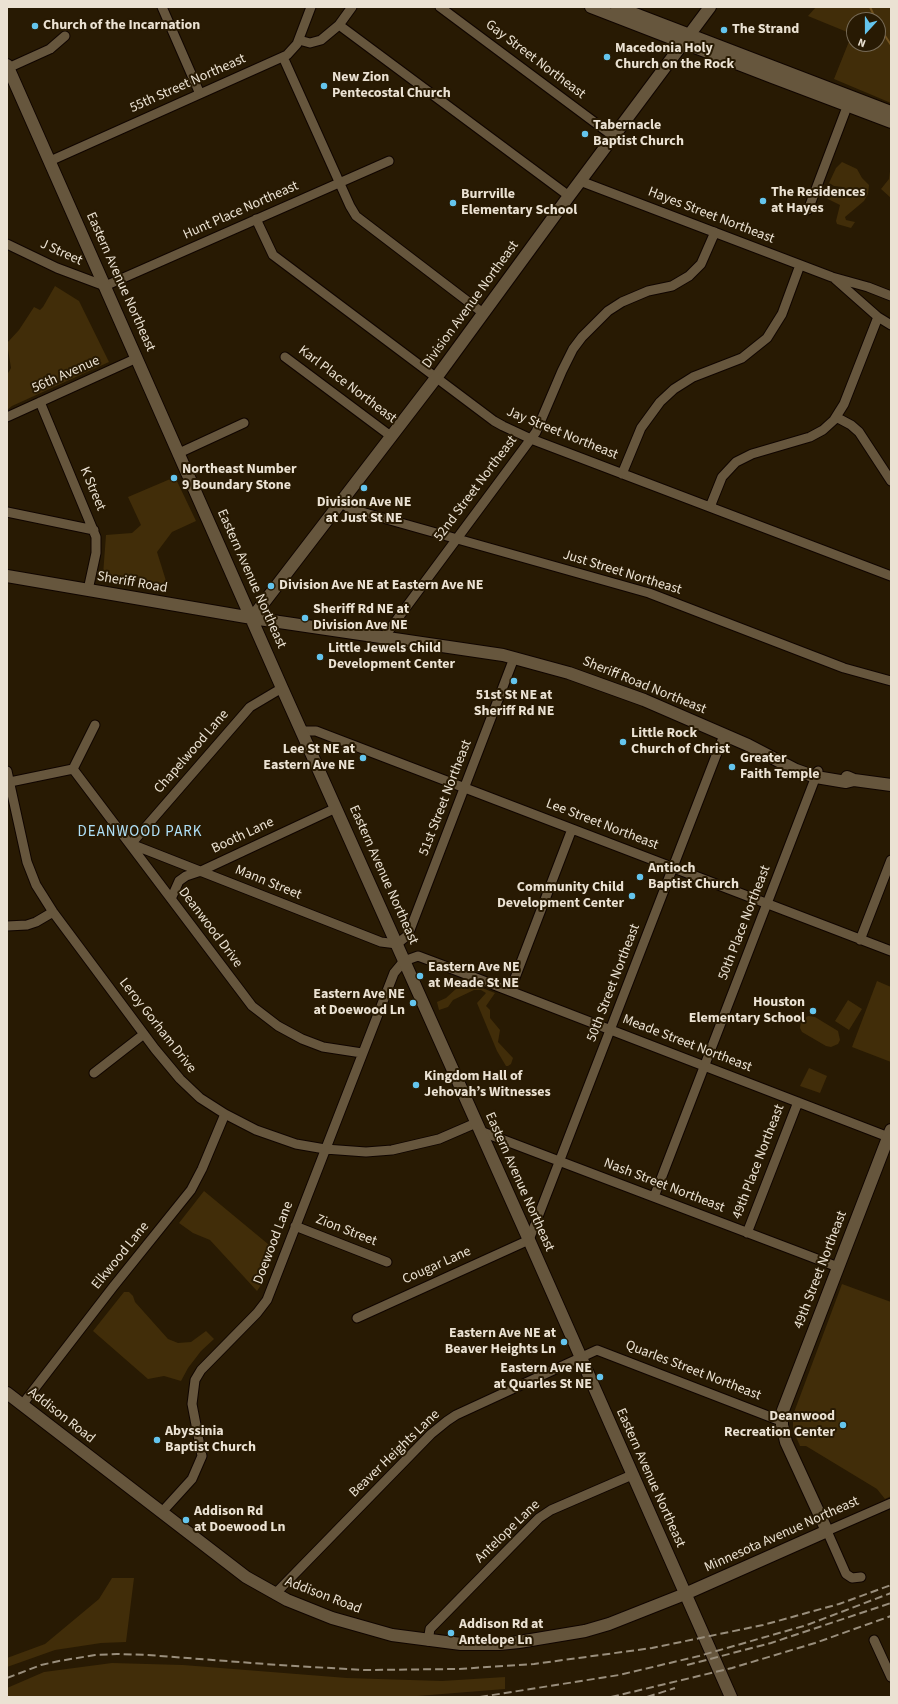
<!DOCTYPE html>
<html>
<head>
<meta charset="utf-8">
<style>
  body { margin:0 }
  #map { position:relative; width:898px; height:1704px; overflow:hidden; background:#281a03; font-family:"Source Sans 3",sans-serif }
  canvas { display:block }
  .frame { position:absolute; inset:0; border:8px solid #ebe2d3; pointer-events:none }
  .north { position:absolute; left:846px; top:12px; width:40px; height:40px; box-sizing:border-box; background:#281a03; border:1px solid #766a56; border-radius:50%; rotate:201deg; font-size:11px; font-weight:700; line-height:16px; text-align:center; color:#ebe2d3 }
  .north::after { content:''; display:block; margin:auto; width:14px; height:18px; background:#64c5ee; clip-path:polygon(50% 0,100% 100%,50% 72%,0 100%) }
</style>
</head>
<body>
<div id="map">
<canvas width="898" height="1704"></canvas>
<div class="frame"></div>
<div class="north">N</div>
</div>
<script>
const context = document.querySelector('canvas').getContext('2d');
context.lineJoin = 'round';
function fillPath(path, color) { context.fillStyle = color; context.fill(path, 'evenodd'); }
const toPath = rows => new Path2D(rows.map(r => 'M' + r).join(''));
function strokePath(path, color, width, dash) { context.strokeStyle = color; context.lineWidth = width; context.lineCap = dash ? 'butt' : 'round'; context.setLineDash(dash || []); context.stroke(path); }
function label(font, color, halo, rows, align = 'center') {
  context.font = font + ' "Source Sans 3",sans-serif'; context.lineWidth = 4; context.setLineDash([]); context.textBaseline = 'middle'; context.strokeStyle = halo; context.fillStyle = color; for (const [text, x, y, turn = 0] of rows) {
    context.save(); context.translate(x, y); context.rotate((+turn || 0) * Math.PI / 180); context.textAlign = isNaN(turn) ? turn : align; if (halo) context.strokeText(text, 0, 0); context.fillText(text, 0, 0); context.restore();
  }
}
fillPath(toPath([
  [816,7,891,7,891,103,834,79,852,34,808,16],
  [854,20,878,20,878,44,854,44],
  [842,162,857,169,862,178,869,185,868,194,864,201,845,217,846,220,855,222,851,228,837,224,836,221,840,205,828,199,826,197,845,192,845,189,843,187,834,186,829,183,836,168],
  [891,164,891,198,881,189,889,179],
  [55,286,79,301,109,362,12,406,7,410,7,375,11,368,7,343,19,330,34,307,40,310,43,307],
  [175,477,196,521,172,532,157,552,167,584,103,575,106,535,132,533,141,525,128,497],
  [877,981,891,987,891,1062,852,1047],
  [469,983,495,993,486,1006,490,1010,490,1018,500,1030,498,1042,513,1058,511,1064,508,1066,506,1066,497,1051,477,1003,486,993,481,990,474,990,453,1000,448,1007,439,1010,437,1002,446,998,458,987],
  [848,1000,862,1009,849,1030,835,1021],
  [808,1016,815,1017,838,1031,840,1040,838,1044,831,1047,826,1046,802,1032,800,1028,801,1021],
  [809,1068,827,1076,820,1093,800,1086],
  [204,1191,274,1249,263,1282,257,1291,210,1240,193,1233,179,1223],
  [842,1284,891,1302,891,1496,885,1499,877,1489,806,1446,800,1446,793,1430,793,1415],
  [124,1292,129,1292,133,1296,135,1302,168,1339,178,1343,191,1342,206,1331,214,1339,201,1351,188,1368,181,1381,164,1376,148,1379,93,1331],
  [112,1578,134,1578,126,1642,101,1643,55,1650,7,1667,7,1658,45,1644,99,1599],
  [112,1663,183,1665,347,1678,442,1681,505,1677,505,1689,405,1697,7,1697,7,1688,44,1672]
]), '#412d09');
strokePath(toPath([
  [870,7,876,20],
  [878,25,891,45]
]), '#71521f', 2);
const street = toPath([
  [162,7,200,94],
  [440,7,613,136],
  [339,25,569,196],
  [299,40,310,43,321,40,339,25,352,7],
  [283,57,350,206,356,216,483,313],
  [8,68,50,49,65,36],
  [50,161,287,55,297,44,311,7],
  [580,181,832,277,868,287,891,296],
  [808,210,850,99],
  [256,219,273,255,494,421,503,426,531,439,891,576],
  [7,244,57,268,105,286,389,161],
  [835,279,878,317,891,325],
  [285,357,392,437],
  [40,402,96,537,96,553,88,590],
  [7,417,137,358],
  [836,417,851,425,859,432,891,481],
  [179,453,244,423],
  [622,474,641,428,660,402,674,389,693,377,742,358,767,338,782,314,800,265],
  [341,503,351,509,649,593,844,668,891,681],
  [710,507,722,477,736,462,752,454,810,437,823,430,834,420,844,404,878,317],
  [7,512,94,530],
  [384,637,536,432,562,371,573,349,582,337,608,311,622,302,648,291,672,286,689,276,701,264,715,232],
  [282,688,250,707,131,844,381,942,397,944,408,935,514,658],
  [302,731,316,731,891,951],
  [73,769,252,1006,278,1026,302,1039,323,1047,362,1053],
  [7,771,27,862,36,885,53,912,155,1049,180,1079,200,1098,225,1114,256,1130,296,1144,325,1149,366,1152,392,1150,439,1139,476,1123],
  [10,782,73,769,95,725],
  [171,899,179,881,186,876,201,871,336,808],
  [7,926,27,925,36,922,53,912],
  [860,940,891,860],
  [510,991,572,829],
  [94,1073,144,1034],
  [480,1131,838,1267],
  [654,1197,818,771],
  [295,1226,387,1262],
  [747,1233,798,1102],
  [357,1318,529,1240,724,735],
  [22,1405,113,1287,191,1190,202,1169,225,1114],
  [162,1512,192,1479,202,1456,192,1404,195,1380,201,1370,257,1313,267,1300,394,973,404,961,418,956,450,968,891,1138],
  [861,1577,852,1578,846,1574,827,1531,891,1503],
  [275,1594,431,1434,447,1421,456,1415,597,1350,781,1421],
  [874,1640,891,1677],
  [428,1641,430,1629,539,1518,551,1510,632,1475]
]);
const secondary = toPath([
  [591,7,772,77,891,122],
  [617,7,891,112],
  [7,65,282,688,529,1240,731,1697],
  [7,576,252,618,503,655,569,673,644,700,748,745,796,770,816,777,846,782,854,780],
  [252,618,436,378,569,196,710,7],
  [847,777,854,780,891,785],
  [7,1393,246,1577,287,1600,332,1618,392,1635,461,1644,499,1644,519,1642,585,1631,609,1624,685,1594,827,1531,786,1442,782,1425,782,1413,891,1130]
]);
strokePath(street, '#100500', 11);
strokePath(secondary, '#100500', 14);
strokePath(street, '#66563d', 9);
strokePath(secondary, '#66563d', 12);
strokePath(toPath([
  [687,1665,771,1643,891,1603],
  [7,1678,41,1665,59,1661,95,1655,117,1654,148,1655,278,1665,364,1670,458,1669,534,1664,652,1648,763,1625,839,1604,891,1585],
  [480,1697,619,1675,699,1656,807,1625,891,1593],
  [611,1697,732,1668,815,1643,891,1616],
  [647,1697,675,1688]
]), '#998e7c', 2, [8, 4]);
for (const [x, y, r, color] of [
  [35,26,4,"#64c5ee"],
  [724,30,4,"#64c5ee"],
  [607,57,4,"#64c5ee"],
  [324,86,4,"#64c5ee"],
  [585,134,4,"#64c5ee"],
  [763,201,4,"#64c5ee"],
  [453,203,4,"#64c5ee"],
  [174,478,4,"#64c5ee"],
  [364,488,4,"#64c5ee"],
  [271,586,4,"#64c5ee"],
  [305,618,4,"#64c5ee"],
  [320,657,4,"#64c5ee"],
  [514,681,4,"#64c5ee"],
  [623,742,4,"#64c5ee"],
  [363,758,4,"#64c5ee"],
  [732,767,4,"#64c5ee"],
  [640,877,4,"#64c5ee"],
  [632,896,4,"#64c5ee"],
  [420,976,4,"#64c5ee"],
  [413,1003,4,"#64c5ee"],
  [813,1011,4,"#64c5ee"],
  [416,1085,4,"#64c5ee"],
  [564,1342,4,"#64c5ee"],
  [600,1377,4,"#64c5ee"],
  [843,1425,4,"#64c5ee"],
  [157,1440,4,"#64c5ee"],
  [186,1520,4,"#64c5ee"],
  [451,1633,4,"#64c5ee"]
]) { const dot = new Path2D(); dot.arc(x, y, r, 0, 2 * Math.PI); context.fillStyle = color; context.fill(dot); strokePath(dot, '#281a03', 1.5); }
label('bold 14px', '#ebe2d3', '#281a03', [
  ["Church of the Incarnation",43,26],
  ["The Strand",732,30],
  ["Macedonia Holy",615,49],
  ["Church on the Rock",615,65],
  ["New Zion",332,78],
  ["Pentecostal Church",332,94],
  ["Tabernacle",593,126],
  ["Baptist Church",593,142],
  ["The Residences",771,193],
  ["at Hayes",771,209],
  ["Burrville",461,195],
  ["Elementary School",461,211],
  ["Northeast Number",182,470],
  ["9 Boundary Stone",182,486],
  ["Division Ave NE",364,503,"center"],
  ["at Just St NE",364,519,"center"],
  ["Division Ave NE at Eastern Ave NE",279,586],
  ["Sheriff Rd NE at",313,610],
  ["Division Ave NE",313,626],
  ["Little Jewels Child",328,649],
  ["Development Center",328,665],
  ["51st St NE at",514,696,"center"],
  ["Sheriff Rd NE",514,712,"center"],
  ["Little Rock",631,734],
  ["Church of Christ",631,750],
  ["Lee St NE at",355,750,"right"],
  ["Eastern Ave NE",355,766,"right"],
  ["Greater",740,759],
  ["Faith Temple",740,775],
  ["Antioch",648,869],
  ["Baptist Church",648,885],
  ["Community Child",624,888,"right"],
  ["Development Center",624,904,"right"],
  ["Eastern Ave NE",428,968],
  ["at Meade St NE",428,984],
  ["Eastern Ave NE",405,995,"right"],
  ["at Doewood Ln",405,1011,"right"],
  ["Houston",805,1003,"right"],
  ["Elementary School",805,1019,"right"],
  ["Kingdom Hall of",424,1077],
  ["Jehovah’s Witnesses",424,1093],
  ["Eastern Ave NE at",556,1334,"right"],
  ["Beaver Heights Ln",556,1350,"right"],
  ["Eastern Ave NE",592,1369,"right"],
  ["at Quarles St NE",592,1385,"right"],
  ["Deanwood",835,1417,"right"],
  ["Recreation Center",835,1433,"right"],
  ["Abyssinia",165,1432],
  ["Baptist Church",165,1448],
  ["Addison Rd",194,1512],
  ["at Doewood Ln",194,1528],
  ["Addison Rd at",459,1625],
  ["Antelope Ln",459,1641]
], 'left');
label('14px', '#ebe2d3', '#281a03', [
  ["Gay Street Northeast",535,60,37],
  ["55th Street Northeast",188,84,-24],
  ["Hunt Place Northeast",241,211,-24],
  ["Hayes Street Northeast",711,216,21],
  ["J Street",61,253,24],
  ["Eastern Avenue Northeast",120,282,66],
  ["Division Avenue Northeast",471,305,-54],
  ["56th Avenue",66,375,-24],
  ["Karl Place Northeast",347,385,37],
  ["Jay Street Northeast",562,434,22],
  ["K Street",92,489,67],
  ["52nd Street Northeast",476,489,-53],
  ["Just Street Northeast",622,573,17],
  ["Eastern Avenue Northeast",251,579,66],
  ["Sheriff Road",132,583,10],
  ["Sheriff Road Northeast",644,686,22],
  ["Chapelwood Lane",192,752,-49],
  ["51st Street Northeast",446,798,-69],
  ["Lee Street Northeast",602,825,21],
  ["Booth Lane",243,836,-25],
  ["Eastern Avenue Northeast",383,875,66],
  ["Mann Street",268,883,22],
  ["50th Place Northeast",745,923,-69],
  ["Deanwood Drive",210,928,53],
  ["50th Street Northeast",614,983,-69],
  ["Leroy Gorham Drive",157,1026,52],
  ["Meade Street Northeast",687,1044,21],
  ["49th Place Northeast",759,1162,-69],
  ["Eastern Avenue Northeast",519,1182,66],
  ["Nash Street Northeast",664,1186,21],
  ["Zion Street",346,1231,21],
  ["Doewood Lane",274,1243,-69],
  ["Elkwood Lane",121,1256,-51],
  ["Cougar Lane",437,1266,-24],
  ["49th Street Northeast",821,1270,-69],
  ["Quarles Street Northeast",693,1371,21],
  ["Addison Road",61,1416,38],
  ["Beaver Heights Lane",395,1454,-44],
  ["Eastern Avenue Northeast",650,1478,66],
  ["Antelope Lane",508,1532,-44],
  ["Minnesota Avenue Northeast",782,1535,-24],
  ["Addison Road",323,1596,21]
]);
context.letterSpacing = '1px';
label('15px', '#b0e1f8', '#281a03', [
  ["DEANWOOD PARK",140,833]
]);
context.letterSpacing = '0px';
</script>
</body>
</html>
